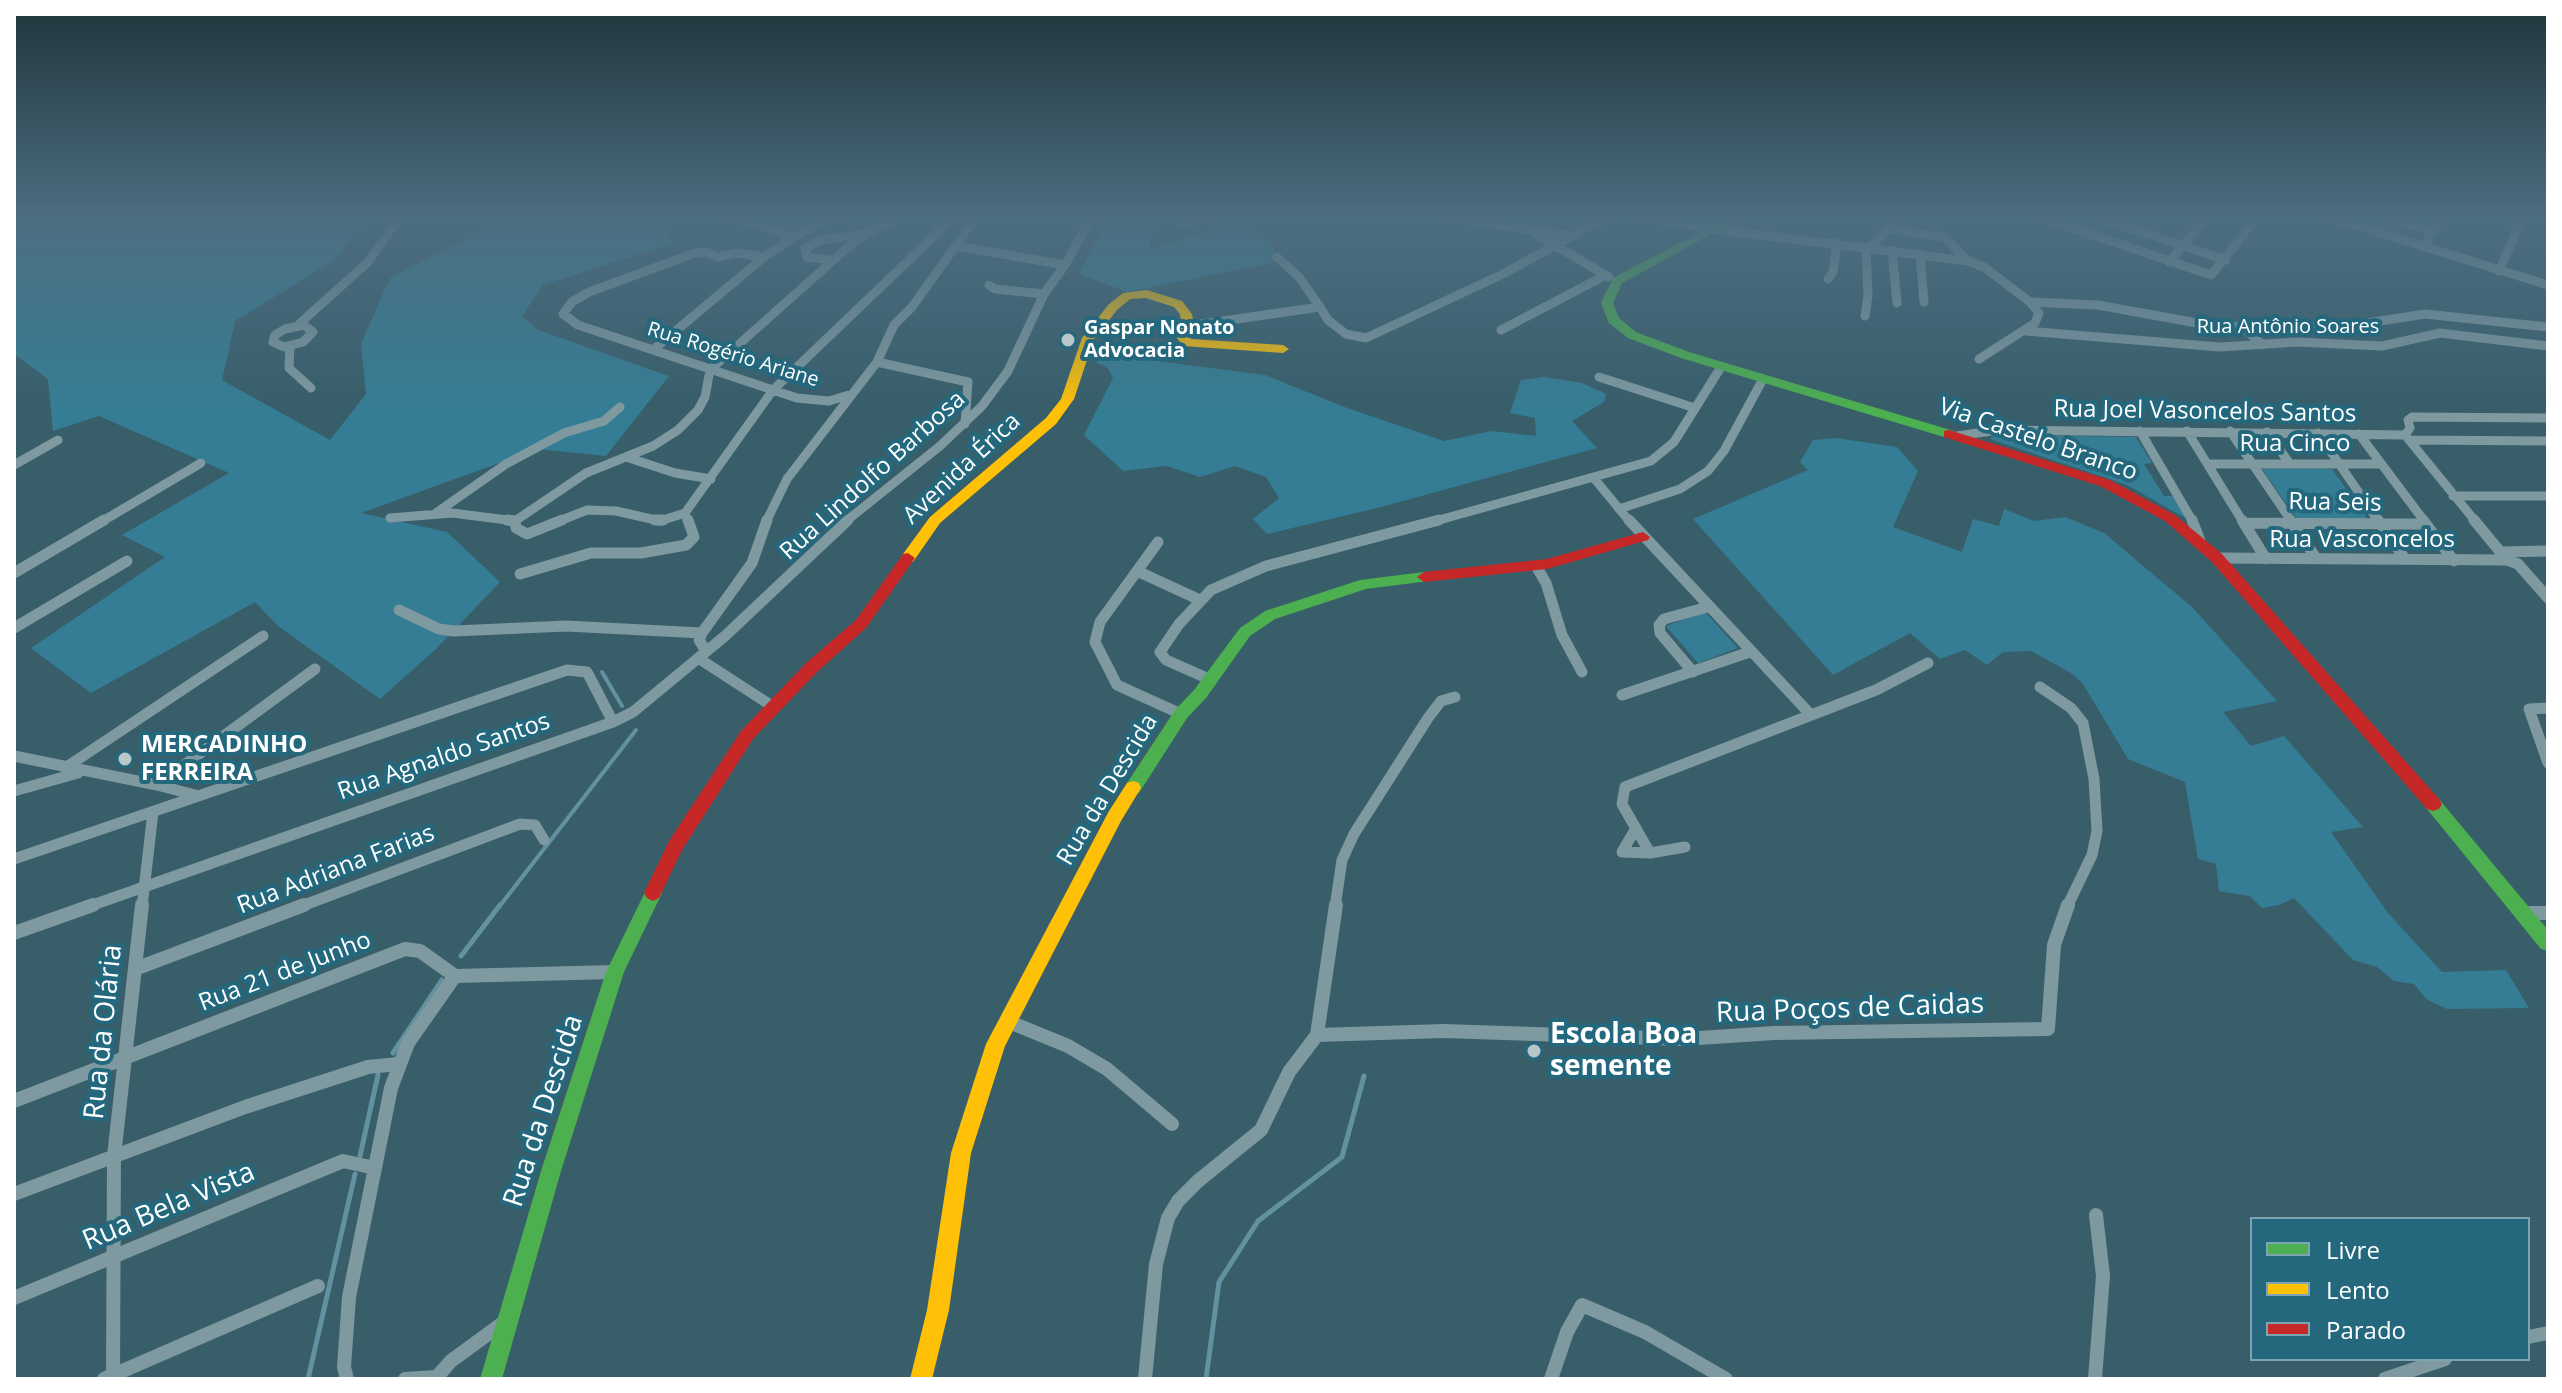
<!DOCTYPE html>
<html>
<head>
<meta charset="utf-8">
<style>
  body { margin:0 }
  #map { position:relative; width:2562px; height:1393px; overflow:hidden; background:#385e6a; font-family:"Open Sans",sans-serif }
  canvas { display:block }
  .frame { position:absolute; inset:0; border:16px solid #fff; pointer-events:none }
  .legend { position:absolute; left:2250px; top:1217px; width:280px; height:144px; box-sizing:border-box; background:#24687e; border:2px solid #7ca4b2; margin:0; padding:10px 14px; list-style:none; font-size:24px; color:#fff }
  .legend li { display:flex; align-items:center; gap:16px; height:40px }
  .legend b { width:40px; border:2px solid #7ca4b2 }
</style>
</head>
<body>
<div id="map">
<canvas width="2562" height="1393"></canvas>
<div class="frame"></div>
<ul class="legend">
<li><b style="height:10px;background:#4caf50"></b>Livre</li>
<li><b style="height:10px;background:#ffc107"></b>Lento</li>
<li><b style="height:10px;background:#c62828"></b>Parado</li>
</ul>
</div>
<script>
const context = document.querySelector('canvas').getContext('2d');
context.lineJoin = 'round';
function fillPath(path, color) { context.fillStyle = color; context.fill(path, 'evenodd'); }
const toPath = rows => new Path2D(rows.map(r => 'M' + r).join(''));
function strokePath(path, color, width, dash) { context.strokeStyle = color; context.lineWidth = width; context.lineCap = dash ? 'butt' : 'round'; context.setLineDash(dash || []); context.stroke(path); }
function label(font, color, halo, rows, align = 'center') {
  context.font = font + ' "Open Sans",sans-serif'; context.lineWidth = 8; context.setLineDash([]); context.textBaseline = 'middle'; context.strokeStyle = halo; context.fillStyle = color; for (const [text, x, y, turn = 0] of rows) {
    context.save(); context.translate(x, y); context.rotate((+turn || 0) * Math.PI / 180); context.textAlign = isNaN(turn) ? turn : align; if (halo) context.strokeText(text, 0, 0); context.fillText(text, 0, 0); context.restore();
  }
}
fillPath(toPath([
  [14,216,371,216,333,261,235,321,222,380,330,440,366,394,361,344,390,278,496,223,562,216,660,216,673,243,543,285,522,316,538,330,669,376,606,456,538,449,361,513,447,532,500,582,436,649,380,699,278,626,255,602,91,693,31,648,165,557,122,535,229,473,99,416,53,431,48,379,14,354],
  [1109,216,1171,216,1158,221,1149,243,1150,248,1240,223,1269,240,1275,252,1272,263,1127,292,1079,274],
  [1095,353,1265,375,1347,408,1444,441,1492,431,1536,436,1535,418,1510,413,1521,380,1544,377,1582,383,1606,394,1604,402,1572,421,1597,448,1381,507,1267,534,1253,519,1279,498,1266,477,1235,466,1200,477,1167,466,1123,471,1084,435,1113,378,1107,367,1097,363],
  [1995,435,2136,437,2152,463,2144,464,2164,496,2173,496,2187,519,2127,485,1993,440,1990,438],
  [1836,438,1897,447,1918,471,1893,527,1962,552,1973,519,1999,526,2004,509,2034,521,2065,517,2104,533,2192,607,2277,701,2223,712,2251,746,2284,736,2363,827,2331,832,2388,913,2442,972,2506,970,2529,1008,2447,1009,2426,999,2414,984,2394,981,2377,967,2353,960,2294,898,2279,905,2262,908,2250,896,2219,891,2216,864,2198,859,2185,782,2128,759,2083,684,2071,673,2031,651,2003,652,1987,665,1965,650,1940,659,1910,633,1833,675,1693,519,1808,470,1800,462,1813,440],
  [2262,469,2332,469,2368,519,2296,518],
  [1705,612,1738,648,1698,663,1666,626]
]), '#357d94');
strokePath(toPath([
  [602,672,622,706],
  [499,907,636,730]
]), '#6291a0', 4);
strokePath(toPath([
  [461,956,500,905],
  [393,1053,442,980],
  [360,1156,378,1075],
  [308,1379,355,1174],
  [1206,1379,1219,1282,1258,1221,1342,1157,1364,1076]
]), '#6291a0', 5);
strokePath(toPath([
  [731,216,793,237],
  [1443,216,1572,236],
  [1639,216,1712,229,1968,261,1984,267,2030,302,2098,305,2208,325,2231,327,2264,323,2335,328,2425,314,2548,327],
  [2038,216,2211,275,2252,224],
  [2094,216,2226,260],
  [2326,216,2548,285],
  [2382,216,2431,231],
  [1185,224,1206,216],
  [1888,229,1944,237,1968,261],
  [1534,233,1609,277],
  [956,246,1065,265],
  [1870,247,1888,229,1891,216],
  [2424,247,2441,216],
  [1892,250,1897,303],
  [1920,254,1924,302],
  [764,257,737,253,717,257,706,252,695,253,589,292,572,302,563,314,578,325,797,398,829,401,852,394],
  [1277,257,1299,277,1320,307],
  [832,260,807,257,805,249,821,240,865,234],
  [2169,262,2208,216],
  [2499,271,2523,216],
  [1828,279,1833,272,1837,243],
  [989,285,995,289,1044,294],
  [1865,316,1868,296,1866,247],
  [298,325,368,262,401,216],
  [304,325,313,332,303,342,284,347,273,342,275,335,285,329,304,325],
  [2240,325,2263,345],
  [1188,326,1320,307,1328,320,1346,334,1366,338,1505,273,1608,216],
  [1501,330,1606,275],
  [2026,331,2220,347,2297,342,2382,346,2440,333,2548,346],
  [290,346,289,368,311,388],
  [654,349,764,257,793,237,835,216],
  [1979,359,2035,323,2039,313,2030,302],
  [877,362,968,382,965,424],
  [1599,377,1695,408],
  [2140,431,2193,522],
  [2187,431,2243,522],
  [2230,431,2292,522],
  [2267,432,2290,464],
  [2318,433,2379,522],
  [2359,434,2425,522],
  [2405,435,2476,522],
  [2405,435,2410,428,2408,420,2412,417,2548,418],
  [1957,436,1998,430,2405,435],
  [2411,440,2548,441],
  [626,457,675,473,711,479],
  [2208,464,2381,464],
  [14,465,58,440],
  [1593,477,1630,522],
  [2453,496,2548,496],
  [1619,509,1680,489,1708,471,1724,451,1763,379],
  [436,513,506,464,564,433,604,421,620,407],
  [685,513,688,522],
  [390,518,452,513,515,521],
  [515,521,586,473,653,446,678,430,698,410,705,397,710,370,856,240,899,216],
  [101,522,201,463],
  [557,522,587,510,616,511,660,521,685,513,773,390,955,216],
  [766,522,787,479,877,362,894,325,912,307,977,216],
  [845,522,940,446,982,406,1008,371,1044,294,1065,265,1092,216],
  [1432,522,1651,461,1674,442,1721,367]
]), '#7e99a0', 9);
strokePath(toPath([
  [507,520,515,521],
  [655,520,663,520],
  [1629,520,1811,715],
  [2192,520,2200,541],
  [2242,520,2266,559],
  [2290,520,2316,558],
  [2378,520,2405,559],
  [2423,520,2454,561],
  [2474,520,2507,560,2518,564,2548,598],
  [515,521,516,528,527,534,562,520],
  [2244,523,2426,524],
  [1158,542,1100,622,1095,642,1117,685,1181,714],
  [2500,552,2548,551],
  [2217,558,2507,560],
  [1536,566,1546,583,1562,635,1582,672],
  [1137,571,1200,600],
  [14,573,104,520],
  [520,574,591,553,641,553,686,545,694,537,688,520],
  [399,610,439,629,454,631,566,626,702,633],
  [14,628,127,561],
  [706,651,699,640,702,633,752,563,767,520],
  [698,658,772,706],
  [1693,672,1660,633,1659,625,1664,619,1708,607],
  [1209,679,1166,660,1160,652,1179,624,1211,590,1266,566,1439,520],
  [2040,687,2071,708,2083,723,2094,779,2097,831,2092,855,2067,907],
  [1622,695,1750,652],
  [2548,708,2529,709,2548,763],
  [14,756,157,785],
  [65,768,263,636],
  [14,791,78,773],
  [199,796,157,785,315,669],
  [1636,828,1622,852,1650,853,1685,847],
  [1650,853,1622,804,1625,787,1876,690,1928,663],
  [14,859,567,670,587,672,613,722],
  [87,907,613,722,633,712,725,636,848,520],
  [142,907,153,812],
  [299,907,520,824,535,825,544,840],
  [1335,907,1342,860,1354,834,1428,718,1441,701,1455,697]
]), '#7e99a0', 11);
strokePath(toPath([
  [2525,913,2548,913],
  [14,933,93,905],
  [135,969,304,905],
  [455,976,615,972],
  [1007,1021,1068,1046,1107,1069,1172,1124],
  [1317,1035,1444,1031,1684,1039,1774,1033,2048,1029,2054,945,2068,905],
  [14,1101,405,949,420,951,455,976],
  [14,1194,245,1107,368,1067,398,1064],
  [14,1298,343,1161,375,1168],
  [2528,1337,2548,1333],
  [104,1379,318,1286],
  [113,1379,114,1156,142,905],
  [347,1379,344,1367,349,1297,391,1088,408,1043,455,976],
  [405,1379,436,1377],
  [435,1379,451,1361,507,1320],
  [1145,1379,1156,1264,1168,1218,1178,1201,1198,1181,1261,1130,1289,1072,1317,1035,1336,905],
  [1551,1379,1567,1332,1582,1305,1645,1332,1726,1379],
  [2095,1379,2103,1276,2096,1215],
  [2385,1379,2445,1359]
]), '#7e99a0', 14);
fillPath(toPath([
  [1731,216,1745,216,1622,283,1613,303,1619,318,1636,332,1689,352,1954,431,1954,437,1944,437,1681,358,1628,338,1609,323,1601,303,1613,278,1731,216],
  [1424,572,1429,573,1431,577,1429,581,1366,589,1275,619,1250,636,1206,698,1187,718,1139,793,1127,793,1125,788,1127,783,1175,710,1194,690,1240,628,1265,611,1360,580,1424,572],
  [2433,797,2439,799,2548,930,2548,951,2541,949,2427,809,2424,804,2427,799,2433,797],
  [653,885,659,888,662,893,624,972,561,1171,502,1379,480,1379,541,1171,606,972,647,888,653,885]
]), '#4caf50');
fillPath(toPath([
  [1147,290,1182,301,1192,314,1194,326,1191,339,1283,345,1289,349,1283,353,1183,346,1177,338,1182,326,1180,314,1174,307,1146,298,1130,299,1117,310,1094,339,1074,399,1056,424,940,523,913,562,903,562,901,558,903,554,930,517,1046,418,1061,399,1082,338,1109,304,1123,293,1147,290],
  [1133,781,1139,783,1141,788,1121,821,1005,1046,971,1153,949,1310,932,1379,910,1379,927,1310,951,1153,986,1044,1109,811,1127,783,1133,781]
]), '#ffc107');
fillPath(toPath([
  [1949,430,2110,480,2175,515,2222,554,2439,799,2442,804,2439,809,2433,811,2427,809,2212,562,2165,521,2100,486,1944,437,1944,431,1949,430],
  [1643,532,1650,537,1648,540,1547,569,1424,582,1417,577,1424,572,1547,559,1643,532],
  [908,553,915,558,866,628,818,671,753,739,682,850,659,898,653,901,647,898,644,893,669,841,741,731,806,663,856,620,903,554,908,553]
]), '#c62828');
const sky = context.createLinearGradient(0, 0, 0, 411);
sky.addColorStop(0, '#1f343a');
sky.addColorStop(0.53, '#4d6e81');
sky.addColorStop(1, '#4d6e8100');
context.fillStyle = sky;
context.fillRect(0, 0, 2562, 411);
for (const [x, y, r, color] of [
  [1068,340,8,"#b9c7cb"],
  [125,759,8,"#b9c7cb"],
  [1534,1051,8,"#b9c7cb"]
]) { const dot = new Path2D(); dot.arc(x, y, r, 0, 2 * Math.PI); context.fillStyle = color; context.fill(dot); strokePath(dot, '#24687e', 3); }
label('20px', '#fff', '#24687e', [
  ["Rua Antônio Soares",2288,327],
  ["Rua Rogério Ariane",733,355,17]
]);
label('bold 20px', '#fff', '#24687e', [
  ["Gaspar Nonato",1084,328],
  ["Advocacia",1084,351]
], 'left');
label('24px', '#fff', '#24687e', [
  ["Rua Joel Vasoncelos Santos",2205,412,1],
  ["Via Castelo Branco",2038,440,19],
  ["Rua Cinco",2295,444],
  ["Avenida Érica",962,469,-43],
  ["Rua Lindolfo Barbosa",873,476,-42],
  ["Rua Seis",2335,503,1],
  ["Rua Vasconcelos",2362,540],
  ["Rua Agnaldo Santos",444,757,-19],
  ["Rua da Descida",1108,790,-59],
  ["Rua Adriana Farias",336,870,-21],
  ["Rua 21 de Junho",285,972,-21]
]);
label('bold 24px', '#fff', '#24687e', [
  ["MERCADINHO",141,745],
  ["FERREIRA",141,773]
], 'left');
label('28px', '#fff', '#24687e', [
  ["Rua Poços de Caidas",1850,1009,-2],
  ["Rua da Olária",104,1032,-84],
  ["Rua da Descida",544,1111,-72],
  ["Rua Bela Vista",169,1207,-23]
]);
label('bold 28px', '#fff', '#24687e', [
  ["Escola Boa",1550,1035],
  ["semente",1550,1067]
], 'left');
</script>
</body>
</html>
